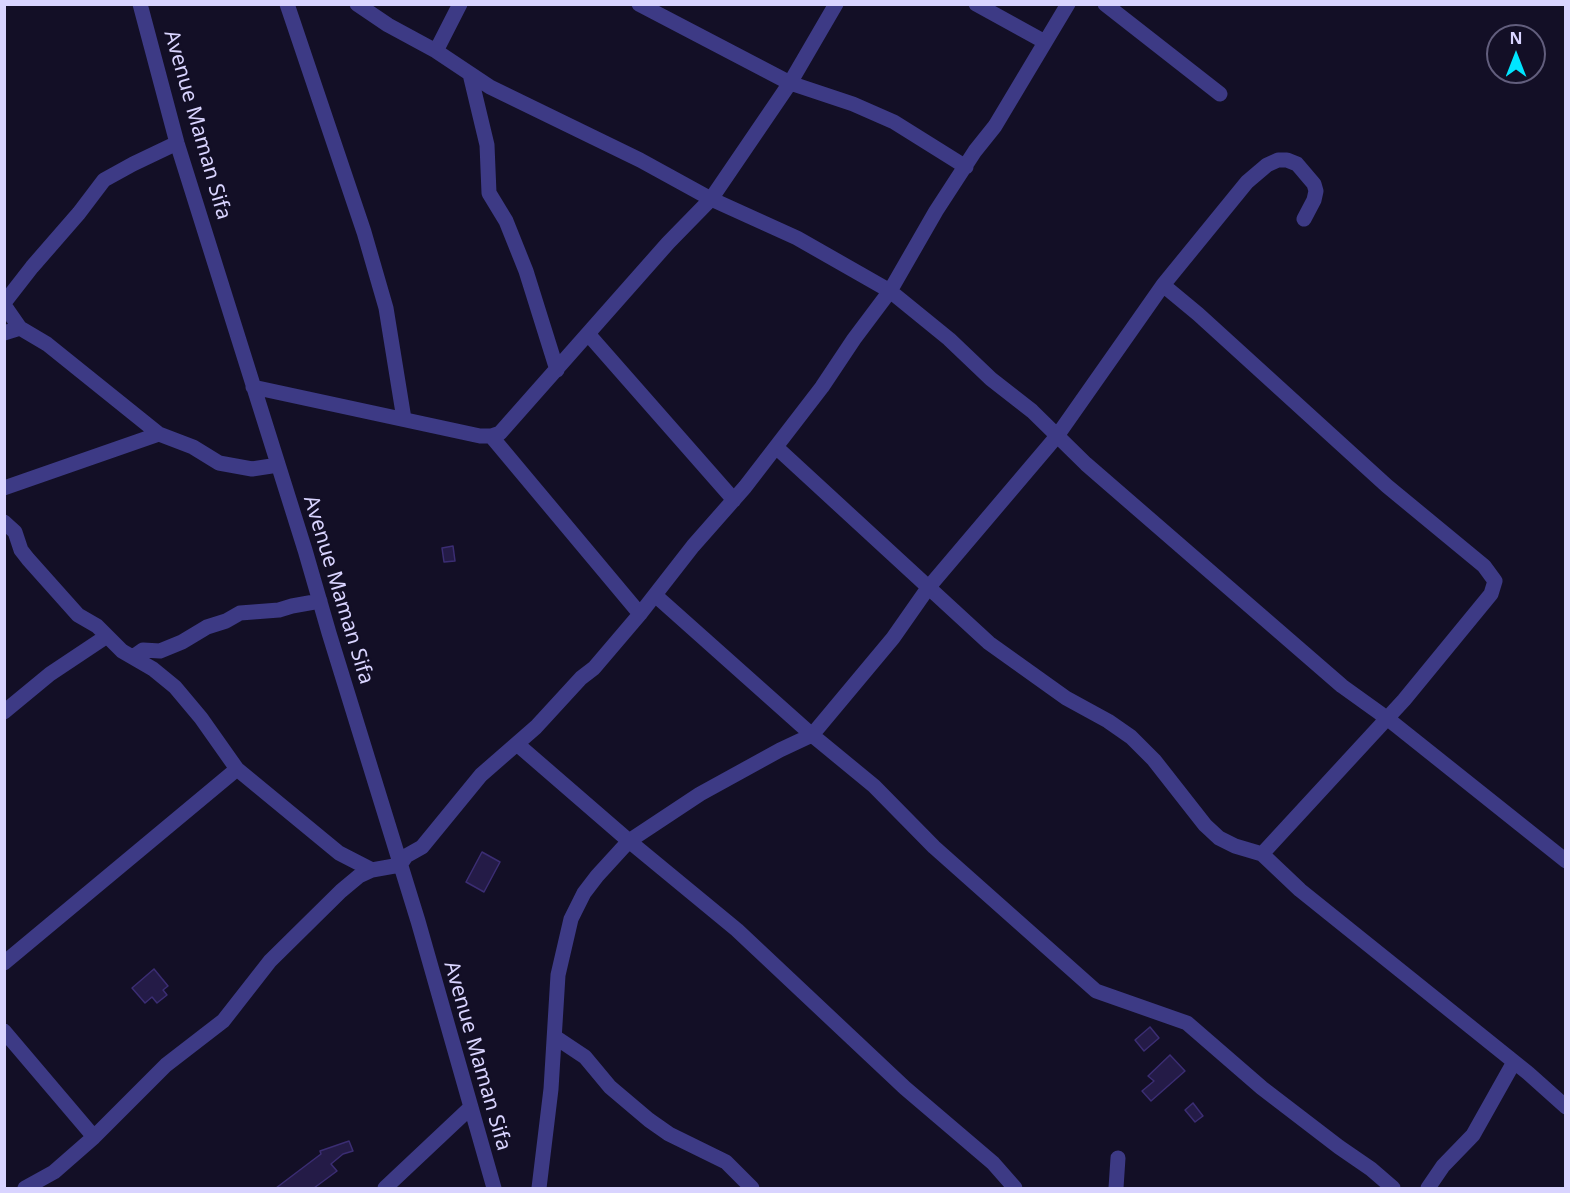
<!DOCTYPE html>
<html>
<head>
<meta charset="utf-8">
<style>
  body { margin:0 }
  #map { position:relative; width:1570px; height:1193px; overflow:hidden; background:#130f26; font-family:"Noto Sans",sans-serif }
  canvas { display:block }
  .frame { position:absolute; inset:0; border:6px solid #d9d4ff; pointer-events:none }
  .north { position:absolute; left:1486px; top:24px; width:60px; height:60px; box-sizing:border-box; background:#130f26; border:2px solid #625e7d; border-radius:50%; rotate:0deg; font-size:16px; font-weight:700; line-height:24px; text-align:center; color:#d9d4ff }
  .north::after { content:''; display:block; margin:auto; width:21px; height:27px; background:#00e5ff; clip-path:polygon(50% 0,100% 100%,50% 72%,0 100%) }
</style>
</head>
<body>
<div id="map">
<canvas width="1570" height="1193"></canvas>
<div class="frame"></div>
<div class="north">N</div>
</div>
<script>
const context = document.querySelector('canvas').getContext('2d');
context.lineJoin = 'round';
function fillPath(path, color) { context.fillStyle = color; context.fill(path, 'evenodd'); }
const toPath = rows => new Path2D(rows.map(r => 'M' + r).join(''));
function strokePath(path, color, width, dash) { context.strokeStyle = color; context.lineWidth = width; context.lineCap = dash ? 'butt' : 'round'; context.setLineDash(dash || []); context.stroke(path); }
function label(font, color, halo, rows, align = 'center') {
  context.font = font + ' "Noto Sans",sans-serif'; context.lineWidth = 4.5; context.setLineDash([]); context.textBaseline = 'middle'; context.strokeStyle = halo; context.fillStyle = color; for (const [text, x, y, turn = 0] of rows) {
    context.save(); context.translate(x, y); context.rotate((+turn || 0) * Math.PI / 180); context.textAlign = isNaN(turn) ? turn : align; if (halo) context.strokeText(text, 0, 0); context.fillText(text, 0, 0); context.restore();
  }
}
const building = toPath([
  [453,546,455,561,444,562,442,548,453,546],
  [482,852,500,862,484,892,466,882,482,852],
  [154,969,168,986,163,990,167,995,157,1003,152,997,145,1003,132,988,154,969],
  [1150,1027,1159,1038,1144,1051,1135,1040,1150,1027],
  [1170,1055,1185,1071,1151,1101,1142,1091,1154,1081,1148,1076,1170,1055],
  [1193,1103,1203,1116,1195,1122,1185,1110,1193,1103],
  [349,1141,353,1151,343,1154,331,1164,337,1171,314,1188,276,1188,321,1154,320,1151,349,1141]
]);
fillPath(building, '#241b47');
strokePath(building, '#3b2d73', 1.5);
strokePath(toPath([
  [140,4,177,143,305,550,329,633,418,921,494,1188],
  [287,4,364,232,386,308,404,419],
  [357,4,388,25,436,51,490,87,640,160,711,199,797,238,890,291,949,339,991,379,1032,411,1086,464,1342,686,1388,719,1566,861],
  [639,4,790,83,853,104,894,122,966,167],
  [976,4,1045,42],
  [1105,4,1220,94],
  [436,51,460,4],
  [470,74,487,145,489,193,506,221,526,271,557,370],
  [1163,285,1198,314,1387,486,1484,566,1495,581,1491,594,1404,700,1262,854],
  [4,303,32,267,79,213,104,180,133,164,177,143],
  [4,305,20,328],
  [4,333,20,328,47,344,159,434,193,447,219,463,252,469,278,465],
  [589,335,734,500],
  [253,387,480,436,491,436,500,433,668,243,711,199,790,83,836,4],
  [491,436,640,614],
  [776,447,989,643,1066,698,1108,721,1131,737,1154,760,1205,825,1219,838,1235,846,1262,854,1300,890,1528,1073,1566,1107],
  [4,488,159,434],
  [4,522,15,532,21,550,28,559,78,615,97,626,122,651,153,669,175,687,201,718,237,769,339,853,372,870],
  [655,595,812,735,874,786,934,847,1096,991,1187,1023,1262,1088,1339,1147,1371,1169,1393,1188],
  [133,657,143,650,160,651,182,642,207,627,226,621,240,613,279,610,292,606,320,601],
  [4,712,50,674,107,636],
  [517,744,629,841,737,930,905,1088,993,1163,1015,1188],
  [4,963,237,769],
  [4,1031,94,1137],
  [555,1037,585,1057,610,1087,649,1120,669,1134,726,1162,752,1188],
  [25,1188,54,1172,94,1137,166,1065,223,1021,270,961,341,891,359,876,372,870,400,865,406,856,422,847,481,775,536,727,581,678,594,668,640,614,693,546,745,487,822,387,854,339,890,291,936,211,975,151,995,126,1068,4],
  [385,1188,470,1108],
  [539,1188,551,1089,558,975,571,919,584,893,597,876,629,841,700,794,780,750,812,735,893,638,928,588,1057,436,1163,285,1247,182,1267,165,1278,160,1287,160,1297,164,1314,184,1316,191,1314,200,1304,219],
  [1116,1188,1118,1158],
  [1428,1188,1443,1166,1473,1135,1514,1062]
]), '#3d3a85', 15);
label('21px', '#d9d4ff', '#130f26', [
  ["Avenue Maman Sifa",197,125,74],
  ["Avenue Maman Sifa",338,590,73],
  ["Avenue Maman Sifa",477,1056,74]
]);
</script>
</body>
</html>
